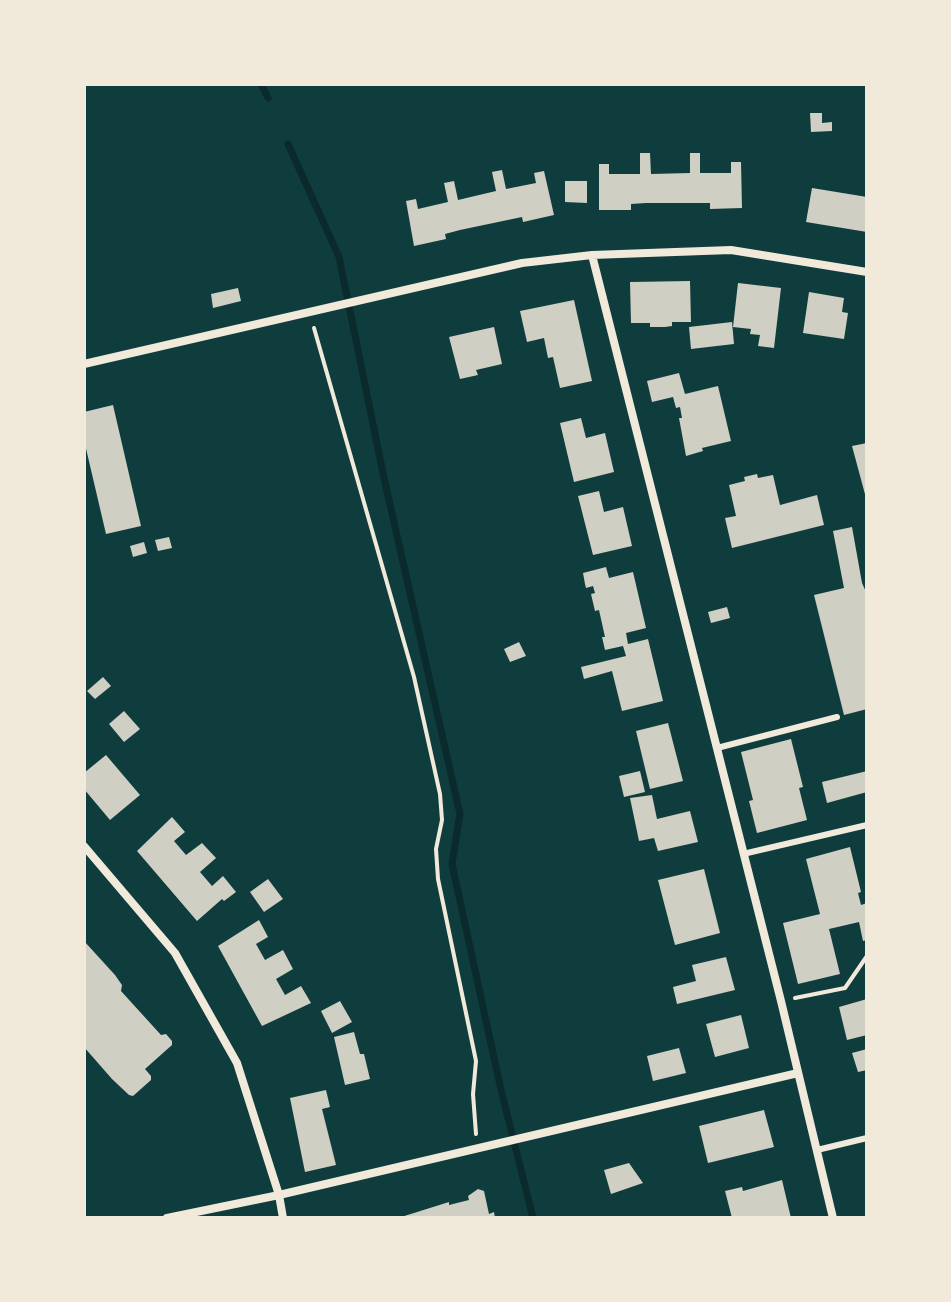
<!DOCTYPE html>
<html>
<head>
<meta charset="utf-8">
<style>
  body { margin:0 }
  #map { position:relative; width:951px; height:1302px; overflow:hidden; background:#0f3d3e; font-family:"Varela Round",sans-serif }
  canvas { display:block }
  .frame { position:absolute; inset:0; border:86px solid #f1e9da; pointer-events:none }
</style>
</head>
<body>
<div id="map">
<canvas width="951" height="1302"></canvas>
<div class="frame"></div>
</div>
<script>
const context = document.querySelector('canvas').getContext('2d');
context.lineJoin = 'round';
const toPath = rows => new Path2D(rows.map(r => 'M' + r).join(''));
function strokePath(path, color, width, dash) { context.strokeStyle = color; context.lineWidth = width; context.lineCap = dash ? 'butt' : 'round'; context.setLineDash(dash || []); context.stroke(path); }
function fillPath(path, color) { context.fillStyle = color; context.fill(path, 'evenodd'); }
strokePath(toPath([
  [261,84,268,98],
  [288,144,339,257,384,478,460,814,452,864,501,1090,533,1218]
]), '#0a2a2b', 7);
fillPath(toPath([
  [810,113,822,113,822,123,832,122,832,131,811,132],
  [640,153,650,153,651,174,690,173,690,153,700,153,700,173,731,173,731,162,741,162,742,208,710,209,710,203,646,203,631,204,631,210,599,210,599,164,609,164,609,174,640,174],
  [502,170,506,189,536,183,534,173,544,171,554,215,523,222,522,217,460,230,445,234,446,239,414,246,406,201,416,199,418,209,448,202,444,183,454,181,458,200,496,191,492,172],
  [565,181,587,181,587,203,565,202],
  [812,188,867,197,867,232,806,222],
  [690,281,691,322,672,322,672,326,665,327,650,327,650,323,631,323,630,282],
  [738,283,781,288,774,348,758,346,760,335,750,334,751,329,733,327],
  [238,288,241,301,213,308,211,294],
  [809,292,844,298,842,312,848,313,844,339,803,333],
  [574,300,592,381,560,388,553,357,548,358,544,338,527,342,520,311],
  [732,322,734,344,691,349,689,327],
  [494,327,502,364,476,370,478,375,460,379,449,337],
  [679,373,685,394,718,386,731,441,702,448,703,451,686,456,679,418,682,418,680,407,676,408,673,397,652,402,647,381],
  [113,405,141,526,106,534,84,440,84,412],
  [581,418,586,438,605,433,614,472,574,482,560,423],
  [867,443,867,498,866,498,852,446],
  [757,474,758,478,773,475,780,505,817,495,824,525,732,548,725,518,736,516,729,485,745,481,744,477],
  [599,491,604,512,623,507,632,546,593,555,578,496],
  [852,527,862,583,867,594,867,709,844,715,814,595,844,588,833,531],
  [169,537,172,548,158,551,155,540],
  [144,542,147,553,133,557,130,546],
  [606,567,609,578,633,572,646,628,626,633,628,644,648,639,663,701,622,711,612,671,584,679,581,667,626,656,623,646,605,650,602,637,605,637,599,610,595,611,591,594,595,593,593,586,586,588,585,584,583,573],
  [727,607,730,618,711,623,708,612],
  [519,642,526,656,510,662,504,649],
  [103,677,111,686,95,699,87,691],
  [124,711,140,729,124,742,109,724],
  [668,723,683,781,650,789,636,731],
  [791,739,803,787,799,788,807,820,757,833,749,801,753,800,741,752],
  [106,755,140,795,110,820,84,789,84,773],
  [640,771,645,792,624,797,619,776],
  [867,771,867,792,827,803,822,782],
  [652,795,657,819,690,811,698,842,658,851,654,838,639,841,630,798],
  [172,817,185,832,174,841,186,855,202,843,216,858,200,872,212,886,223,876,236,892,224,901,222,899,197,921,137,851],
  [850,847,861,892,858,893,861,905,867,903,867,940,863,941,859,922,829,929,840,974,798,984,783,923,820,914,806,859],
  [704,869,720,933,675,945,658,880],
  [268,879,283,899,264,912,250,892],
  [259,920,268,937,256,944,265,960,283,950,293,969,276,979,285,995,301,986,311,1003,262,1026,218,946],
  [84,941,115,975,122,985,121,991,161,1035,166,1034,172,1041,172,1045,145,1069,151,1076,151,1080,133,1096,129,1095,112,1079,84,1047],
  [726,957,735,990,677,1004,673,987,696,981,692,965],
  [867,999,867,1035,847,1040,839,1007],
  [340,1001,352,1022,332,1033,321,1011],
  [741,1015,749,1048,715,1057,706,1024],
  [354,1032,360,1054,364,1054,370,1079,345,1085,334,1037],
  [679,1048,686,1073,653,1081,647,1056],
  [867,1049,867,1070,858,1072,852,1053],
  [326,1090,330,1107,322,1109,336,1165,305,1172,290,1098],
  [764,1110,774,1147,708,1163,699,1126],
  [629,1163,643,1183,611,1194,604,1170],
  [782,1180,791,1218,732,1218,725,1191,742,1187,743,1191],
  [478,1189,484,1191,489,1214,494,1212,495,1218,398,1218,449,1202,449,1205,469,1200,468,1196]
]), '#cfcfc3');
strokePath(toPath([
  [314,328,414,677,440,794,442,820,436,849,438,879,476,1061,473,1094,476,1134],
  [795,998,845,988,867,956]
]), '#f1e9da', 4);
strokePath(toPath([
  [717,748,837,717],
  [743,854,867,825],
  [817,1150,867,1138]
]), '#f1e9da', 6);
strokePath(toPath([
  [592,255,781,1001,833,1218],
  [84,364,522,263,592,255,731,250,867,272],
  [84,846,175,953,237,1063,279,1195,283,1218],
  [167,1218,279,1195,798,1073]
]), '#f1e9da', 8);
</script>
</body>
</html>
